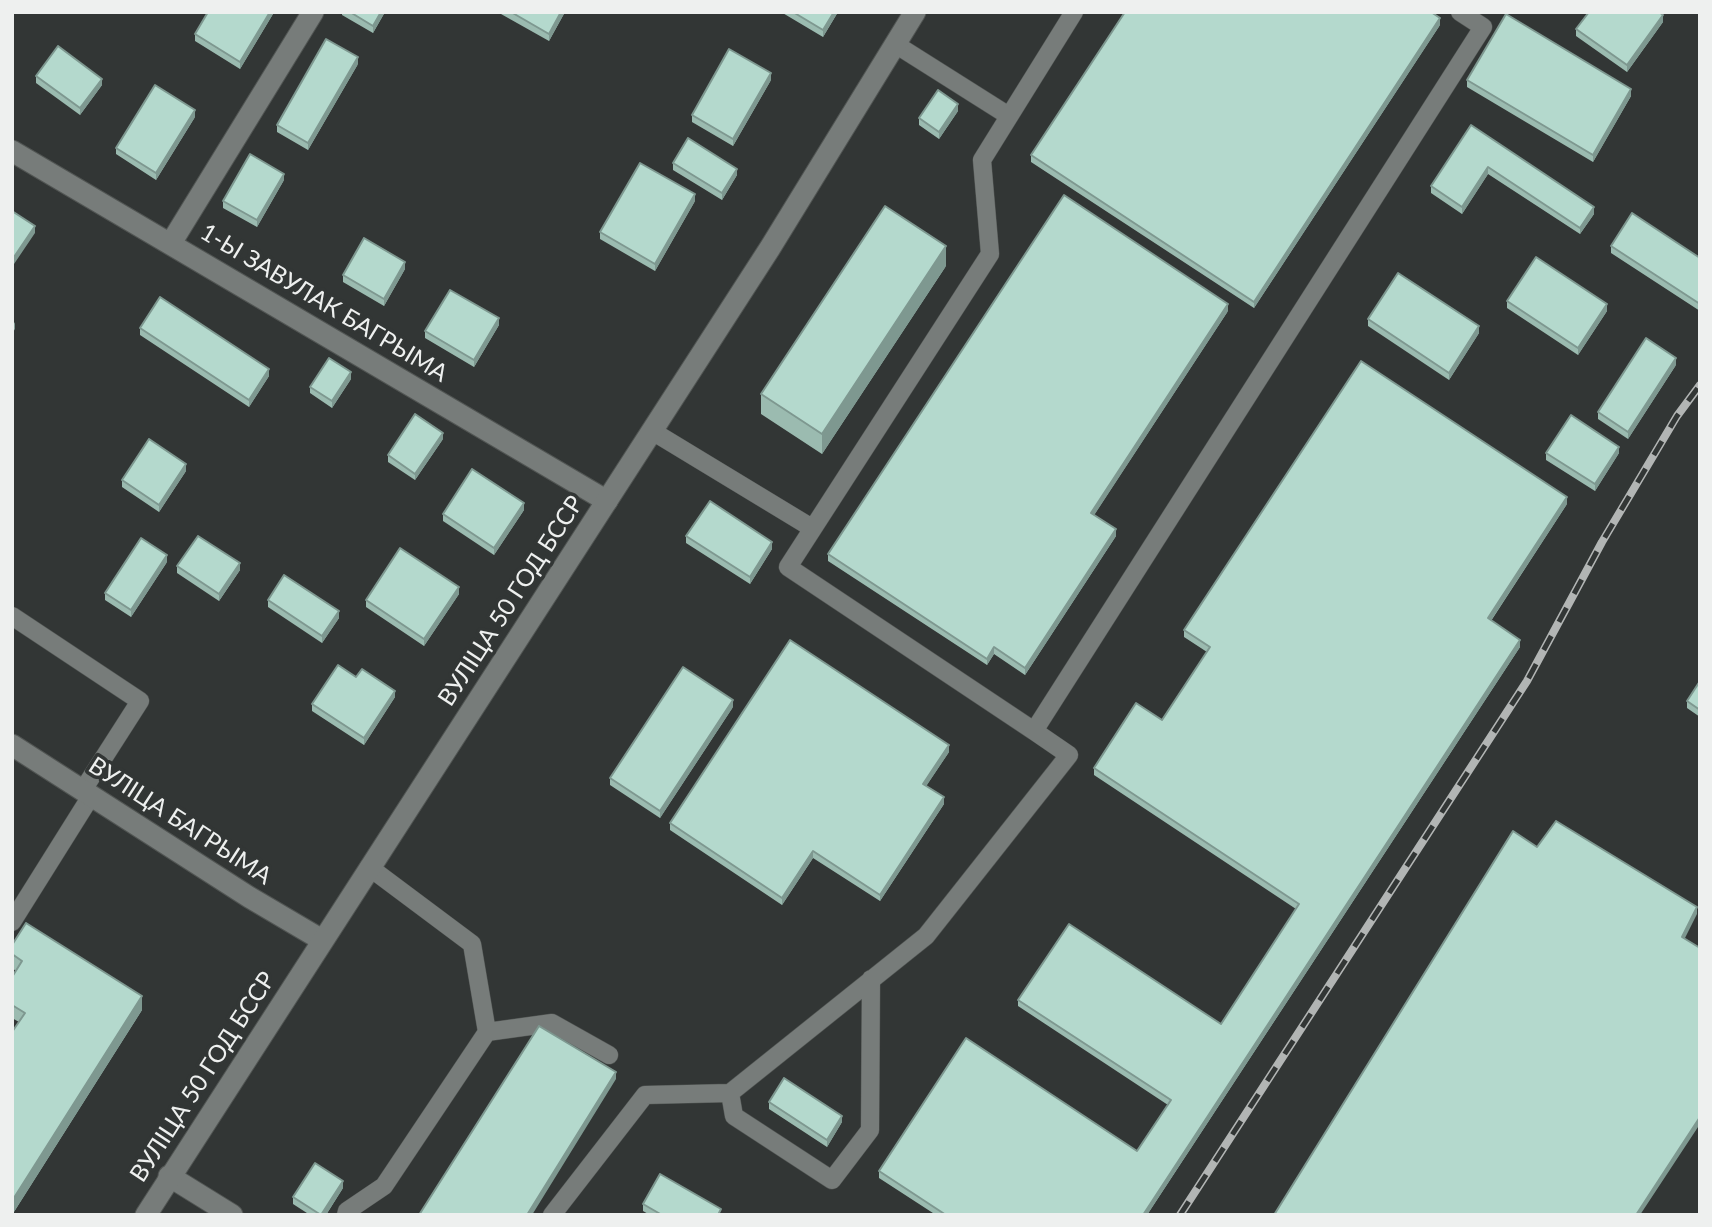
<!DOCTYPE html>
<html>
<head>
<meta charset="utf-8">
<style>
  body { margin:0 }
  #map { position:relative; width:1712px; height:1227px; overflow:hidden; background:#323635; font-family:Lato,sans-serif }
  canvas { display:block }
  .frame { position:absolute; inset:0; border:14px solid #eef0ef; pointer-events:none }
</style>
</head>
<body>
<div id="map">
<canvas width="1712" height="1227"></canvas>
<div class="frame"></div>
</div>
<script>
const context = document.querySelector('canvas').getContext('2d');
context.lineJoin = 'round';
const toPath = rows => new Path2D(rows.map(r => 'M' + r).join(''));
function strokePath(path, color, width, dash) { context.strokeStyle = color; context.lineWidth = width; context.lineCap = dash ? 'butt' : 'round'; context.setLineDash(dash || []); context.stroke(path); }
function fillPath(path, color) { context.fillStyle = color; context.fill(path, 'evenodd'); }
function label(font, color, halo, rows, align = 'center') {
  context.font = font + ' Lato,sans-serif'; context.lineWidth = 7; context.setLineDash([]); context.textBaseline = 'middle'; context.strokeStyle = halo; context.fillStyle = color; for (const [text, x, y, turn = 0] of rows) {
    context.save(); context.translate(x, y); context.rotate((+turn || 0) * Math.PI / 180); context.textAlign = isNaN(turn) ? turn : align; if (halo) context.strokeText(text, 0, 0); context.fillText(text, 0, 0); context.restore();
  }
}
const service = toPath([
  [1074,12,982,160,990,254,788,567,1034,731,1483,27,1460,12],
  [895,44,1009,116],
  [652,431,812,528],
  [12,616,140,701,83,790],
  [369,867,472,944,487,1032],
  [12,922,91,796],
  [730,1093,734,1116,832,1180,870,1130,871,979],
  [346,1215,347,1211,384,1186,487,1032,552,1023,609,1055],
  [552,1215,645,1095,730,1093,926,936,1069,755,1034,731]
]);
const minor = toPath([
  [12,151,607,501],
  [171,243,313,12],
  [169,1176,232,1215]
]);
const tertiary = toPath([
  [12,745,249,897,322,940]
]);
const secondary = toPath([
  [146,1215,770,248,915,12]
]);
strokePath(service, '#515553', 19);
strokePath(minor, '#515553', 23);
strokePath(tertiary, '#515553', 23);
strokePath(secondary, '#515553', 23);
strokePath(service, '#777c7a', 18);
strokePath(minor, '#777c7a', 21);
strokePath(tertiary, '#777c7a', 21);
strokePath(secondary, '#777c7a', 21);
const rail = toPath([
  [1180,1215,1527,681,1602,542,1677,416,1700,385]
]);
strokePath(rail, '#b2b5b4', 8);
strokePath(rail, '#323635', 5, [16]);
fillPath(toPath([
  [273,12,273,14,240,69,195,41,195,34],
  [342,12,385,12,373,33,342,15],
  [501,12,565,12,549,41,501,14],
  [781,12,838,12,823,37],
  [1663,22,1627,72,1576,36,1576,29],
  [1440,25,1254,308,1031,162,1031,155],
  [358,64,308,150,277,132,277,125],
  [36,76,102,85,80,115,36,83],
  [771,80,733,146,692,122,692,115],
  [1467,80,1631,96,1593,162,1467,87],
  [958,111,939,139,919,125,919,118],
  [195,117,156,180,116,154,116,148],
  [1471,125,1594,214,1580,234,1488,174,1462,214,1431,193,1431,186],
  [673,163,737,175,722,200,673,170],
  [284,180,257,227,223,208,223,201],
  [695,201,655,271,600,239,600,232],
  [1611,246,1700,258,1700,311,1611,253],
  [946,266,822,454,761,414,761,394],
  [405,269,384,306,343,282,343,275],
  [1507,301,1607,311,1578,355,1507,308],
  [1228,311,1094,515,1116,536,1025,675,994,654,987,665,828,561,828,554],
  [1368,319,1479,333,1449,380,1368,326],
  [499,325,474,367,425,338,425,331],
  [140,328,269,376,249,407,140,335],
  [1676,365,1628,439,1598,419,1598,412],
  [351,379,332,408,310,393,310,387],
  [443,439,415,480,388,462,388,455],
  [1546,453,1619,453,1595,491,1546,460],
  [186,471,159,512,122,487,122,480],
  [1567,504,1491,621,1520,647,1147,1215,936,1215,879,1178,879,1171,1137,1151,1168,1105,1018,1006,1018,1000,1221,1024,1296,909,1094,775,1094,768,1162,720,1207,652,1184,637,1184,630],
  [524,510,494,555,443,521,443,514],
  [686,536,772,549,750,584,686,543],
  [167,562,131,617,105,600,105,593],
  [177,566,240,570,219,601,177,573],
  [459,594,424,646,366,607,366,600],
  [268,600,339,618,322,643,268,607],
  [356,677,395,697,364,745,312,711,312,704],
  [1700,681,1700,717,1687,708,1687,701],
  [733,707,660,818,610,785,610,778],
  [949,752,926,786,944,804,880,901,813,858,782,905,670,830,670,823],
  [12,945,142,1010,12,1215,12,1032,19,1022,12,1018,12,977,16,971,12,968],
  [769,1102,842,1122,827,1147,769,1109],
  [343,1188,326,1215,310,1215,293,1204,293,1197],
  [643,1204,721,1215,650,1215,643,1211]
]), '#9bbbb0');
fillPath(toPath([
  [270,12,273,12,273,14,240,69,240,62],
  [381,12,385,12,373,33,373,26],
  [561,12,565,12,549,41,549,34],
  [834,12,838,12,823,37,823,30],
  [1663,15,1663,22,1627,72,1627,65],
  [1440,18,1440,25,1254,308,1254,302],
  [358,57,358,64,308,150,308,143],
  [771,73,771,80,733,146,733,139],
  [102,79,102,85,80,115,80,108],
  [1631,89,1631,96,1593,162,1593,155],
  [958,104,958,111,939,139,939,132],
  [195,110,195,117,156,180,156,173],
  [1488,167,1488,174,1462,214,1462,207],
  [737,169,737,175,722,200,722,193],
  [284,174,284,180,257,227,257,220],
  [695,194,695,201,655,271,655,264],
  [1594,207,1594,214,1580,234,1580,228],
  [35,226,35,233,12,267,12,260],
  [946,246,946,266,822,454,822,434],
  [405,262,405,269,384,306,384,299],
  [1228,304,1228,311,1091,520,1091,513],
  [1607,304,1607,311,1578,355,1578,348],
  [499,318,499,325,474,367,474,360],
  [15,322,15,329,12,334,12,327],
  [1479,326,1479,333,1449,380,1449,373],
  [1676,358,1676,365,1628,439,1628,432],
  [269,369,269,376,249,407,249,400],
  [351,372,351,379,332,408,332,401],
  [443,433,443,439,415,480,415,474],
  [1619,447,1619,453,1595,491,1595,484],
  [186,464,186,471,159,512,159,505],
  [1567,497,1567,504,1488,625,1488,618],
  [524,503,524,510,494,555,494,548],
  [1116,529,1116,536,1025,675,1025,668],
  [772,542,772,549,750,584,750,577],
  [167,555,167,562,131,617,131,610],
  [240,563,240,570,219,601,219,594],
  [459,587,459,594,424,646,424,639],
  [339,611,339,618,322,643,322,636],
  [1520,640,1520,647,1147,1215,1143,1215],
  [994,647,994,654,987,665,987,659],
  [395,691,395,697,364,745,364,738],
  [733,700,733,707,660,818,660,811],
  [949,745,949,752,923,791,923,784],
  [944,797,944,804,880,901,880,895],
  [813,851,813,858,782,905,782,898],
  [1697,907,1697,914,1682,944,1682,937],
  [142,996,142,1010,12,1215,12,1201],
  [616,1072,616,1079,532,1215,527,1215],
  [842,1116,842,1122,827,1147,827,1140],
  [1700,1117,1700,1124,1640,1215,1636,1215],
  [343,1181,343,1188,326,1215,321,1215]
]), '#7e9890');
const building = toPath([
  [208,12,270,12,240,62,195,34,208,12],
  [350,12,381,12,373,26,350,12],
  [511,12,561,12,549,34,511,12],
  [793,12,834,12,823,30,793,12],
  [1125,12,1431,12,1440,18,1254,302,1031,155,1125,12],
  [1589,12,1659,12,1663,15,1627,65,1576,29,1589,12],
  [1506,14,1631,89,1593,155,1467,80,1506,14],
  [326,39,358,57,308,143,277,125,326,39],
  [58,46,102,79,80,108,36,76,58,46],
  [729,49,771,73,733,139,692,115,729,49],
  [155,85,195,110,156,173,116,148,155,85],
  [938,90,958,104,939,132,919,118,938,90],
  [1471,125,1594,207,1580,228,1488,167,1462,207,1431,186,1471,125],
  [688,138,737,169,722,193,673,163,688,138],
  [250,154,284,174,257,220,223,201,250,154],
  [640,163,695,194,655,264,600,232,640,163],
  [1064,195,1228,304,1091,513,1116,529,1025,668,994,647,987,659,828,554,1064,195],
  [885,206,946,246,822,434,761,394,885,206],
  [12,211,35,226,12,260,12,211],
  [1632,213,1700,258,1700,304,1611,246,1632,213],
  [364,238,405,262,384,299,343,275,364,238],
  [1536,257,1607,304,1578,348,1507,301,1536,257],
  [1398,273,1479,326,1449,373,1368,319,1398,273],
  [450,290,499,318,474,360,425,331,450,290],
  [160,297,269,369,249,400,140,328,160,297],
  [1646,338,1676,358,1628,432,1598,412,1646,338],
  [329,358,351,372,332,401,310,387,329,358],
  [1361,361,1567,497,1488,618,1520,640,1143,1215,946,1215,879,1171,966,1038,1137,1151,1171,1100,1018,1000,1069,924,1221,1024,1299,904,1094,768,1136,703,1162,720,1210,647,1184,630,1361,361],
  [415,414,443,433,415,474,388,455,415,414],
  [1571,415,1619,447,1595,484,1546,453,1571,415],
  [149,439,186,464,159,505,122,480,149,439],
  [472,469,524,503,494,548,443,514,472,469],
  [710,501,772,542,750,577,686,536,710,501],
  [198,536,240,563,219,594,177,566,198,536],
  [141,538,167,555,131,610,105,593,141,538],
  [400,548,459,587,424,639,366,600,400,548],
  [284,575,339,611,322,636,268,600,284,575],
  [790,640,949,745,923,784,944,797,880,895,813,851,782,898,670,823,790,640],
  [338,665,356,677,362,669,395,691,364,738,312,704,338,665],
  [683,667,733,700,660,811,610,778,683,667],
  [1700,681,1700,710,1687,701,1700,681],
  [1556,821,1697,907,1682,937,1700,948,1700,1117,1636,1215,1274,1215,1513,831,1537,847,1556,821],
  [26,923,142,996,12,1201,12,1032,25,1013,12,1005,12,977,22,961,12,954,12,945,26,923],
  [539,1026,616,1072,527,1215,419,1215,539,1026],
  [784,1078,842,1116,827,1140,769,1102,784,1078],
  [315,1163,343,1181,321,1215,293,1197,315,1163],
  [660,1174,721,1209,718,1215,662,1215,643,1204,660,1174]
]);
fillPath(building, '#b4d9cd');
strokePath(building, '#7e9890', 2);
label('24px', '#eef0ef', '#323635', [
  ["1-Ы ЗАВУЛАК БАГРЫМА",324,303,31],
  ["ВУЛІЦА 50 ГОД БССР",511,601,-57],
  ["ВУЛІЦА БАГРЫМА",180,821,33],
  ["ВУЛІЦА 50 ГОД БССР",203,1077,-57]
]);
</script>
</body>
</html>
